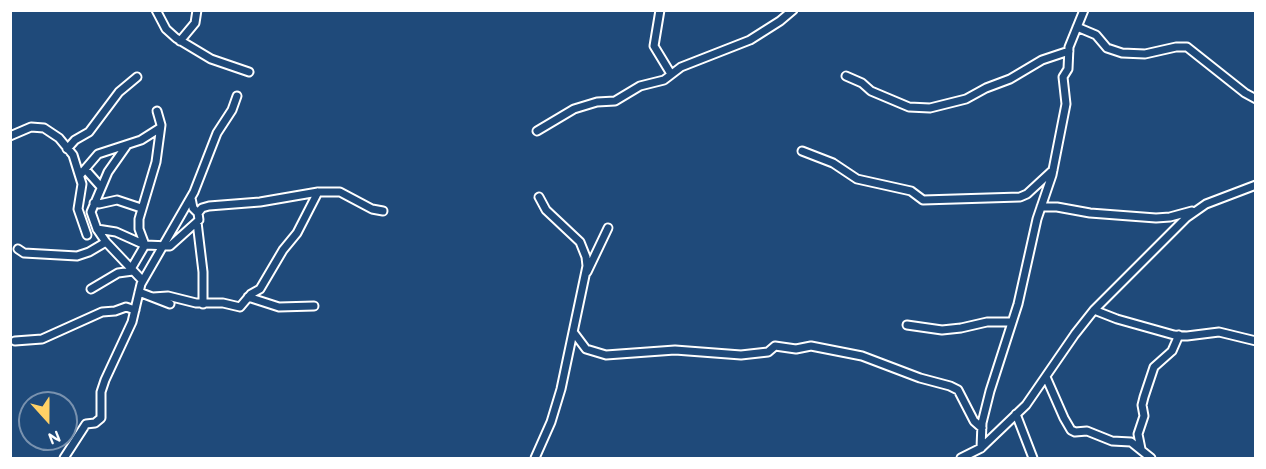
<!DOCTYPE html>
<html>
<head>
<meta charset="utf-8">
<style>
  body { margin:0 }
  #map { position:relative; width:1266px; height:469px; overflow:hidden; background:#1f4a7a; font-family:"Balsamiq Sans",sans-serif }
  canvas { display:block }
  .frame { position:absolute; inset:0; border:12px solid #fff; pointer-events:none }
  .north { position:absolute; left:18px; top:391px; width:60px; height:60px; box-sizing:border-box; background:#1f4a7a; border:2px solid #7992af; border-radius:50%; rotate:159deg; font-size:16px; font-weight:700; line-height:24px; text-align:center; color:#fff }
  .north::after { content:''; display:block; margin:auto; width:21px; height:27px; background:#ffd166; clip-path:polygon(50% 0,100% 100%,50% 72%,0 100%) }
</style>
</head>
<body>
<div id="map">
<canvas width="1266" height="469"></canvas>
<div class="frame"></div>
<div class="north">N</div>
</div>
<script>
const context = document.querySelector('canvas').getContext('2d');
context.lineJoin = 'round';
const toPath = rows => new Path2D(rows.map(r => 'M' + r).join(''));
function strokePath(path, color, width, dash) { context.strokeStyle = color; context.lineWidth = width; context.lineCap = dash ? 'butt' : 'round'; context.setLineDash(dash || []); context.stroke(path); }
const minor = toPath([
  [156,10,166,29,176,38,211,59,249,72],
  [660,10,654,46,671,74],
  [1077,27,1096,35,1107,48,1122,53,1145,54,1176,47,1187,47,1245,93,1256,99],
  [180,41,195,23,197,10],
  [846,76,862,83,871,91,909,107,930,108,966,99,986,88,1010,79,1042,60,1069,51],
  [537,131,574,109,597,102,615,101,640,86,664,80,681,67,750,40,780,21,793,10],
  [10,136,31,127,44,128,59,138,73,155,82,184,78,209,87,235],
  [127,145,108,172,91,212,97,229,106,242,142,280],
  [67,149,75,140,89,132,119,92,137,77],
  [802,151,833,163,857,179,911,191,923,200,1020,197,1027,194,1053,170],
  [85,169,101,187],
  [80,175,98,154,141,140,160,128],
  [94,203,99,204,117,200,141,208],
  [1041,207,1057,207,1090,213,1156,218,1170,217,1192,211],
  [198,213,202,208,209,206,260,202,318,192,340,192,372,209,383,211],
  [197,222,203,272,203,304],
  [97,229,116,232,145,245,170,246,199,220,198,213,193,208,191,198],
  [18,249,24,253,77,256,89,252,106,242],
  [131,269,145,245,139,229,139,219,156,162,161,125,157,111],
  [587,272,608,228],
  [91,289,118,273,133,271],
  [139,292,170,304],
  [153,297,168,296,196,303,223,303,240,307,251,294,260,289,283,250,297,233,318,192],
  [248,297,279,307,314,306],
  [1094,310,1117,319,1174,335,1187,336,1219,332,1256,341],
  [907,325,942,330,961,328,987,322,1012,322],
  [574,333,586,349,606,355,675,350,741,355,768,352,775,346,796,349,811,346,862,356,920,378,950,386,958,390,974,421,982,428],
  [15,341,42,339,102,312,115,311,126,307,135,310],
  [1046,377,1064,418,1071,430,1075,432,1087,431,1112,441,1131,442,1151,458],
  [1016,414,1033,458],
  [981,448,982,423,990,391,1018,304,1037,219,1052,175,1066,104,1063,77,1068,69,1069,47,1084,10],
  [1141,449,1138,434,1144,416,1142,405,1144,397,1154,367,1172,351,1179,335],
  [64,458,86,424,95,423,101,418,101,392,105,380,132,322,141,284,194,192,217,133,232,110,237,96],
  [535,458,551,422,561,389,587,266,586,257,580,242,546,210,539,197],
  [961,458,981,448,1026,405,1075,334,1094,310,1186,218,1206,204,1256,185]
]);
strokePath(minor, '#fff', 11);
strokePath(minor, '#1f4a7a', 7);
</script>
</body>
</html>
